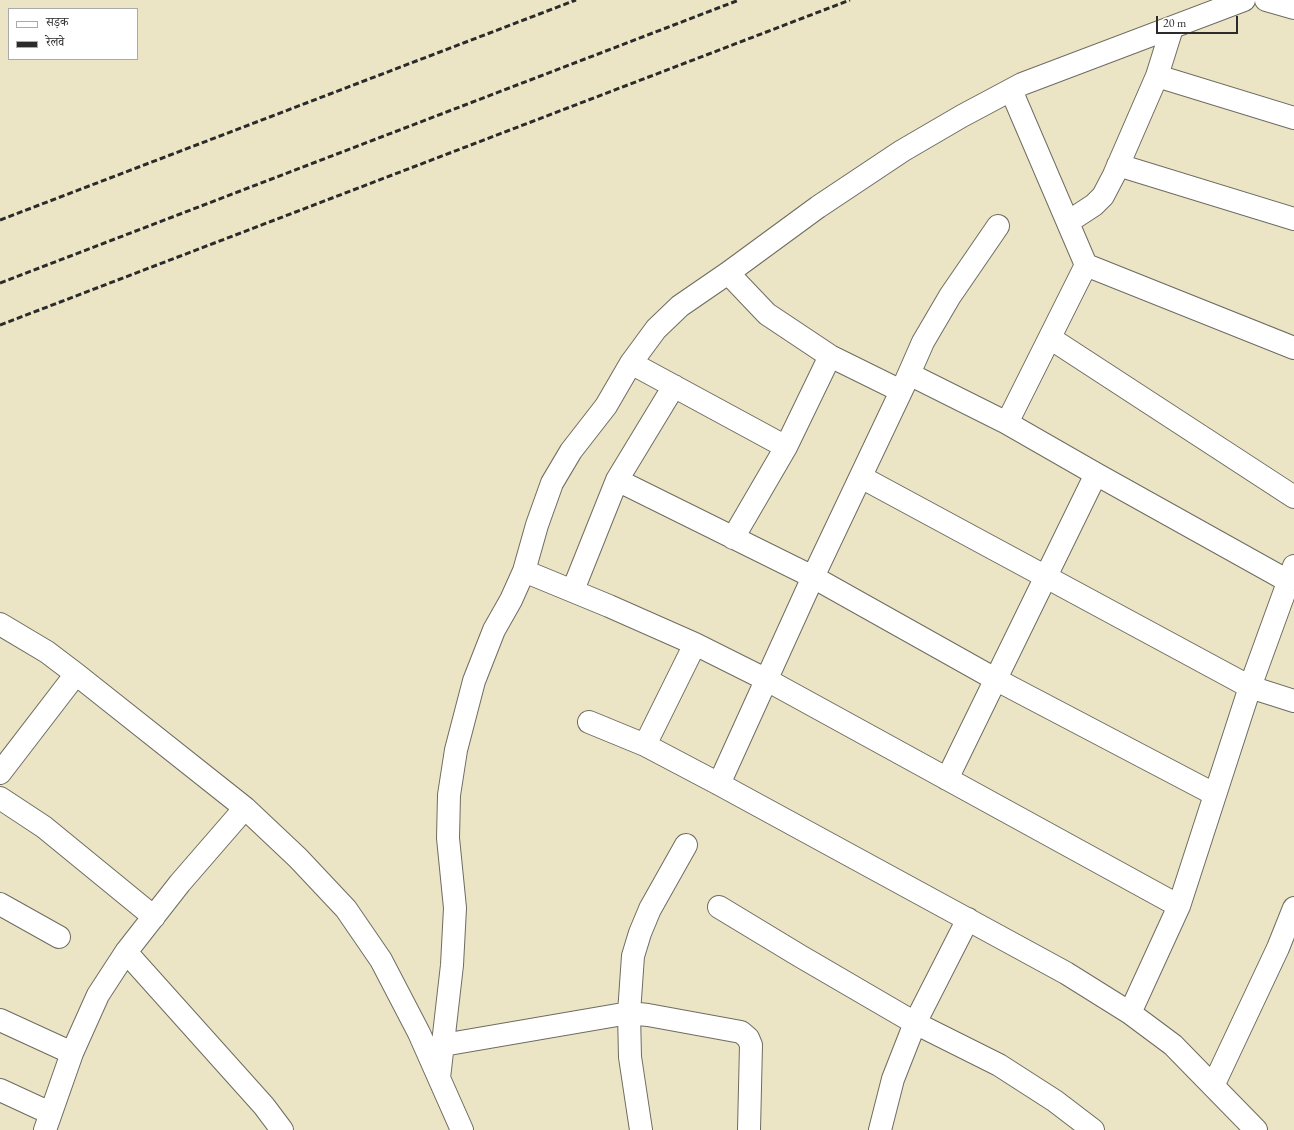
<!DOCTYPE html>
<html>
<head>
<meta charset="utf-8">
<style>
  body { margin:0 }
  #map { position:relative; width:1294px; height:1130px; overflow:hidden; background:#ebe5c5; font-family:"EB Garamond","Noto Serif Devanagari",serif }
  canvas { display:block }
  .legend { position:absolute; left:8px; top:8px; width:130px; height:52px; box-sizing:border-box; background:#fff; border:1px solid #aaa; margin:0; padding:5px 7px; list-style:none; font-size:12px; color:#2b2b2b }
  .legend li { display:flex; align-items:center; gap:8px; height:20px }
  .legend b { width:20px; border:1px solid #aaa }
  .scale { position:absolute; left:1156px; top:16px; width:82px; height:18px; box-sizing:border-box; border:2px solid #2b2b2b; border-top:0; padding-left:5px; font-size:12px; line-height:14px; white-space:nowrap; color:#2b2b2b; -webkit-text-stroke:3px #fff; paint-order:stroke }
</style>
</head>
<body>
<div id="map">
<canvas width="1294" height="1130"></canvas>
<ul class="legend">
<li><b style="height:5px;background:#fff"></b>सड़क</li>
<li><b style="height:5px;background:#2b2b2b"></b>रेलवे</li>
</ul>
<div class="scale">20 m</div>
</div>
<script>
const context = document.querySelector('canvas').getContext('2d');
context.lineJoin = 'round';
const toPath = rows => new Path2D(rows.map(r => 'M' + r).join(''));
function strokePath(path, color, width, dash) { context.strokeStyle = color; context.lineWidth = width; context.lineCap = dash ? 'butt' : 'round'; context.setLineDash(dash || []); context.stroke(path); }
const street = toPath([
  [1266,0,1294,8],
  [1157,76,1294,118],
  [1011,90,1086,265,1294,348],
  [1118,165,1294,219],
  [1068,222,1094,205,1103,196,1114,175,1157,76,1172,28],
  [728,273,767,314,830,356,901,391],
  [1050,338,1294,497],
  [631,363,786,447],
  [909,374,1007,423,1096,474,1288,581],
  [1007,423,1086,265],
  [861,477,1250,687,1294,701],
  [617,480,813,577,995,679,1214,794],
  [733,538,786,447,830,356],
  [524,571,609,606,695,644,767,680,1179,906],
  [573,590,617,480,674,386],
  [0,624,47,652,76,674,245,808,298,858,346,909,381,960,419,1033,462,1130],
  [589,722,645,745,719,784,1066,973,1130,1013,1173,1045,1256,1130],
  [645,745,695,644],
  [0,773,76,674],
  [947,779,1096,474],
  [719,784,813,577,905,383,923,342,950,296,998,226],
  [0,798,44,827,154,917],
  [0,904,59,937],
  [719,907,800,956,915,1023,999,1065,1055,1101,1093,1130],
  [126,952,264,1106,282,1130],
  [1130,1013,1179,906,1250,687,1294,566],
  [0,1020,72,1053],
  [443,1045,629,1013,648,1015,741,1032,748,1038,751,1045,749,1130],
  [439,1078,452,965,455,908,448,838,449,795,456,750,474,681,494,630,511,600,524,571,537,525,552,483,571,451,606,406,631,363,656,329,680,306,728,273,818,207,902,151,962,116,1022,84,1244,0],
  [1213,1086,1278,948,1294,908],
  [0,1090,50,1113],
  [45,1130,72,1053,98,995,126,952,180,883,245,808],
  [641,1130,630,1057,629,1013,633,956,640,933,650,909,686,845],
  [880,1130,893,1079,915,1023,968,919]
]);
strokePath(street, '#6e6c61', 24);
strokePath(street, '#fff', 22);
strokePath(toPath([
  [0,220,576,0],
  [0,283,739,0],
  [0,325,850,0]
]), '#2b2b2b', 3, [6, 3]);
</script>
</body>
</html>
